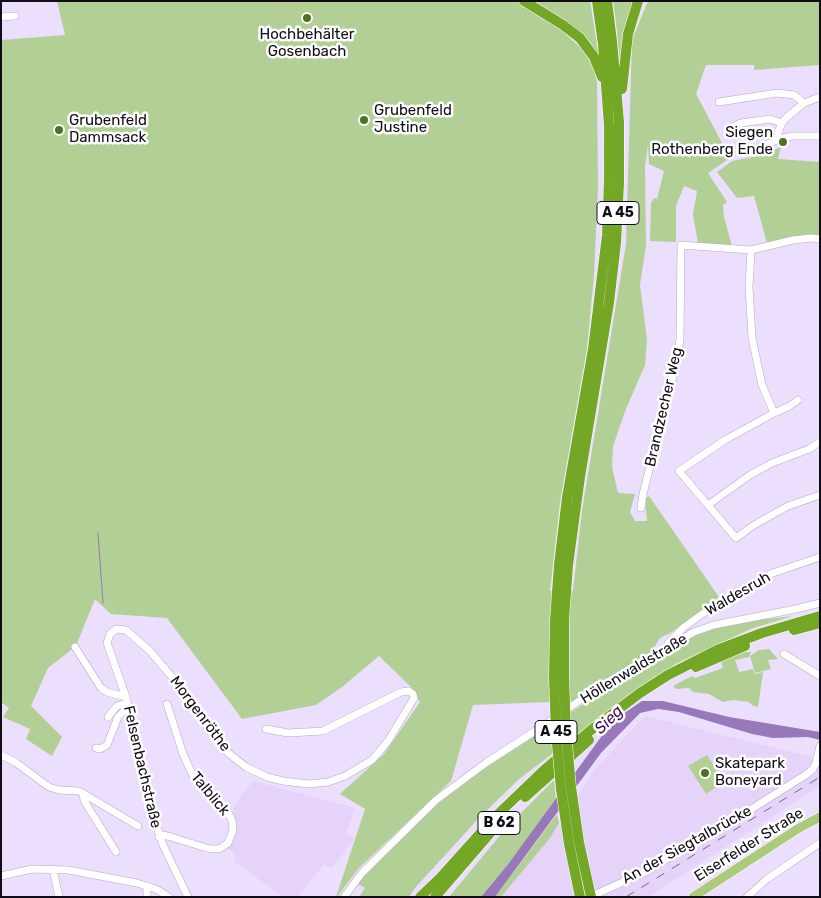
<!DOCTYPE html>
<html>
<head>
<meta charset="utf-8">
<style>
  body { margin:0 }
  #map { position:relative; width:821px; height:898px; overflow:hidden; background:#ecdefd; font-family:Rubik,sans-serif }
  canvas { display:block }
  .frame { position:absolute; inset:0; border:2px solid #110c17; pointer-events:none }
</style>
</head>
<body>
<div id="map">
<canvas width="821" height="898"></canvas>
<div class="frame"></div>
</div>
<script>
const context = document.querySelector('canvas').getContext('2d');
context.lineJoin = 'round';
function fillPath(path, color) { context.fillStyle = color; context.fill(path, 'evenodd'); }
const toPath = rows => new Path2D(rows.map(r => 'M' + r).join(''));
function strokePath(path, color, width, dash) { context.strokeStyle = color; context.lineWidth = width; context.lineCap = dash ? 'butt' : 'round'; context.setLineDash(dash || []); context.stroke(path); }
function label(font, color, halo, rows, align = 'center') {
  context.font = font + ' Rubik,sans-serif'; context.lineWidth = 5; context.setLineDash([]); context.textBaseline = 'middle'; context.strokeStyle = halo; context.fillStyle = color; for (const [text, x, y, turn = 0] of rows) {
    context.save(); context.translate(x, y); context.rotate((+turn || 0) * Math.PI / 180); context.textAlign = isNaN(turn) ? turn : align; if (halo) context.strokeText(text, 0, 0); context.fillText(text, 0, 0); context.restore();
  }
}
fillPath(toPath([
  [645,716,820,759,820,786,648,897,501,897,550,838,596,768],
  [253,781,355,808,346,833,354,839,332,868,324,864,298,897,283,897,235,862,234,853,227,848,237,832,233,807]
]), '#e5d3fa');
fillPath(toPath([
  [57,1,517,1,560,29,583,50,593,67,597,82,598,188,594,275,587,348,560,502,550,591,573,591,582,511,626,244,632,40,648,1,820,1,820,65,754,70,754,65,706,65,696,94,730,158,708,173,727,202,723,205,724,217,732,246,698,244,693,214,697,191,684,186,676,206,676,242,650,241,651,203,654,198,657,199,664,171,649,164,648,145,645,166,646,245,640,285,647,340,645,365,626,409,613,446,612,467,618,493,635,494,630,512,635,521,647,521,645,499,649,496,719,597,672,632,660,638,651,652,574,701,473,705,451,781,358,869,337,897,336,897,365,809,340,794,384,754,420,702,411,687,379,656,342,687,316,705,242,719,167,618,111,614,95,599,76,646,48,668,31,706,62,737,52,756,26,739,30,729,3,717,9,708,1,702,1,40,65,35],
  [531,1,590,1,599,58,591,43,580,32],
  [613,1,636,1,621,73,616,22],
  [781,147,778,159,820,162,820,235,791,237,767,243,754,196,737,198,717,172,732,161,758,156],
  [793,616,753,628,677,663,594,722,519,779,478,819,415,888,409,897,359,897,365,888,357,883,431,809,484,769,660,654,699,632,743,622],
  [769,649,778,659,768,660,771,669,755,673,750,656,759,650],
  [745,652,751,652,749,657,735,660,739,672,753,669,755,674,763,672,758,707,753,706,749,702,733,700,723,702,709,694,693,692,689,688,676,689,673,686,692,676,695,678,723,668,721,661],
  [707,755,724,782,706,794,688,766],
  [554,780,556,801,509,863,481,897,449,897,507,827],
  [557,814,559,823,550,838,501,897,495,897]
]), '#b2cf95');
fillPath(toPath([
  [642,701,663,701,729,717,820,732,820,740,808,737,773,738,752,734,679,712,658,709,640,713,601,753,495,897,481,897,509,863,601,737,620,716]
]), '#9878ba');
strokePath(toPath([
  [98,533,103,603]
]), '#9878ba', 1);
const minor = toPath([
  [1,17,15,16],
  [719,102,777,93,794,95,804,103],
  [732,127,741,123,770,119,782,123],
  [779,139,778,132,782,123,786,118,804,103,820,97],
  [744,154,779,139,793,136,820,136],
  [751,250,749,287,752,338,762,385,774,413,725,440,679,471,736,538,754,525,788,506,820,495],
  [774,413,788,407,798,400],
  [708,505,750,475,772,463,809,449,820,442],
  [641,508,643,494,676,364,680,339,681,245,751,250,793,240,811,238,820,239],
  [668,646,668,643,683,628,712,607,746,587,770,574,820,557],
  [75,647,101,688,107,692,126,697],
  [784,654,820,676],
  [108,717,117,706,127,703],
  [96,748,100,749,107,745,118,717,128,707],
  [1,755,15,762,49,787,59,790,79,791,138,826],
  [83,793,84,800,88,807,116,852],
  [159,837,163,835,171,837,210,849,217,849,221,848,228,843,233,830,232,820,227,811,194,778,183,754,167,704],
  [53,869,59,897],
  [1,876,32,869,68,870,137,883,156,889,169,897],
  [147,897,147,886],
  [188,897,163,845,153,816,146,779,126,697,107,643,110,634,116,629,126,630,150,651,177,683,214,737,227,752,246,767,267,777,283,781,309,784,328,782,345,776,372,760,388,741,408,708,414,698,413,694,409,691,401,692,323,731,288,733,266,729],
  [344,897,362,873,436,800,487,762,546,724,599,687,694,632,714,625,796,609,820,603],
  [590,897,647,871,713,830,723,827,807,774,813,769,816,763,820,746],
  [747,897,767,879,820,843]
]);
const major = toPath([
  [693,897,799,828,820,817]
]);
const highway = toPath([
  [524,1,563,25,580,38,594,57,602,77],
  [622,89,628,34,638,1],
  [559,565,567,497,593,349,607,235,609,180,609,126,603,44,597,1],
  [568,565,580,477,609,303,616,243,619,183,619,122,612,41,607,1],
  [794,630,820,623],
  [696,667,745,646],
  [525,797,589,740],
  [420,897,440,878,494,818,543,771,591,730,640,693,668,675,717,650,762,633,820,616],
  [435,897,491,832]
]);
strokePath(minor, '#b5a8c6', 8);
strokePath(major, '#fff', 10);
strokePath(highway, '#fff', 11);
strokePath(minor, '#fff', 7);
strokePath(major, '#abca7c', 9);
strokePath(highway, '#73a725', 10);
strokePath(toPath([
  [626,897,820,777]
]), '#72697d', 1, [9, 9]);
const highwayBridge = toPath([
  [559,565,555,620,554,677,556,733,561,789,569,844,580,897],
  [568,565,564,620,564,676,566,731,571,787,579,842,591,897]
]);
strokePath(highwayBridge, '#fff', 11, []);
strokePath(highwayBridge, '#73a725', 10);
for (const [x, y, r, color] of [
  [307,18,5,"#507026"],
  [364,120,5,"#507026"],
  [59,130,5,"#507026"],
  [783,142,5,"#507026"],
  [705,773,5,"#507026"]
]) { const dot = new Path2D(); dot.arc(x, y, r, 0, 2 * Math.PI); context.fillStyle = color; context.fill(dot); strokePath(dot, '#fff', 2); }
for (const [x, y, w] of [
  [618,213,42],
  [556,732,42],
  [499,823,42]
]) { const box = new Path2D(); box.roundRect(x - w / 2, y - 11.5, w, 23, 4); context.fillStyle = '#fff'; context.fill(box); strokePath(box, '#110c17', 1); }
label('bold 14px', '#110c17', null, [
  ["A 45",618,213],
  ["A 45",556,732],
  ["B 62",499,823]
]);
label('15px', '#110c17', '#fff', [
  ["Hochbehälter",307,35,"center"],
  ["Gosenbach",307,52,"center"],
  ["Grubenfeld",374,111],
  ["Justine",374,128],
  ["Grubenfeld",69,121],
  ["Dammsack",69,138],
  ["Siegen",773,133,"right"],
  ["Rothenberg Ende",773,150,"right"],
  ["Skatepark",715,764],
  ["Boneyard",715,781]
], 'left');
label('15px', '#110c17', '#fff', [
  ["Brandzecher Weg",664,407,-77],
  ["Waldesruh",738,594,-30],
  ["Höllenwaldstraße",634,669,-31],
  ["Morgenröthe",200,714,53],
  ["Felsenbachstraße",142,767,77],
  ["Talblick",210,794,50],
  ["An der Siegtalbrücke",687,845,-29],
  ["Eiserfelder Straße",749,845,-32]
]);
label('italic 16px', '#3a0a5b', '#fff', [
  ["Sieg",609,720,-45]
]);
</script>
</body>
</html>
